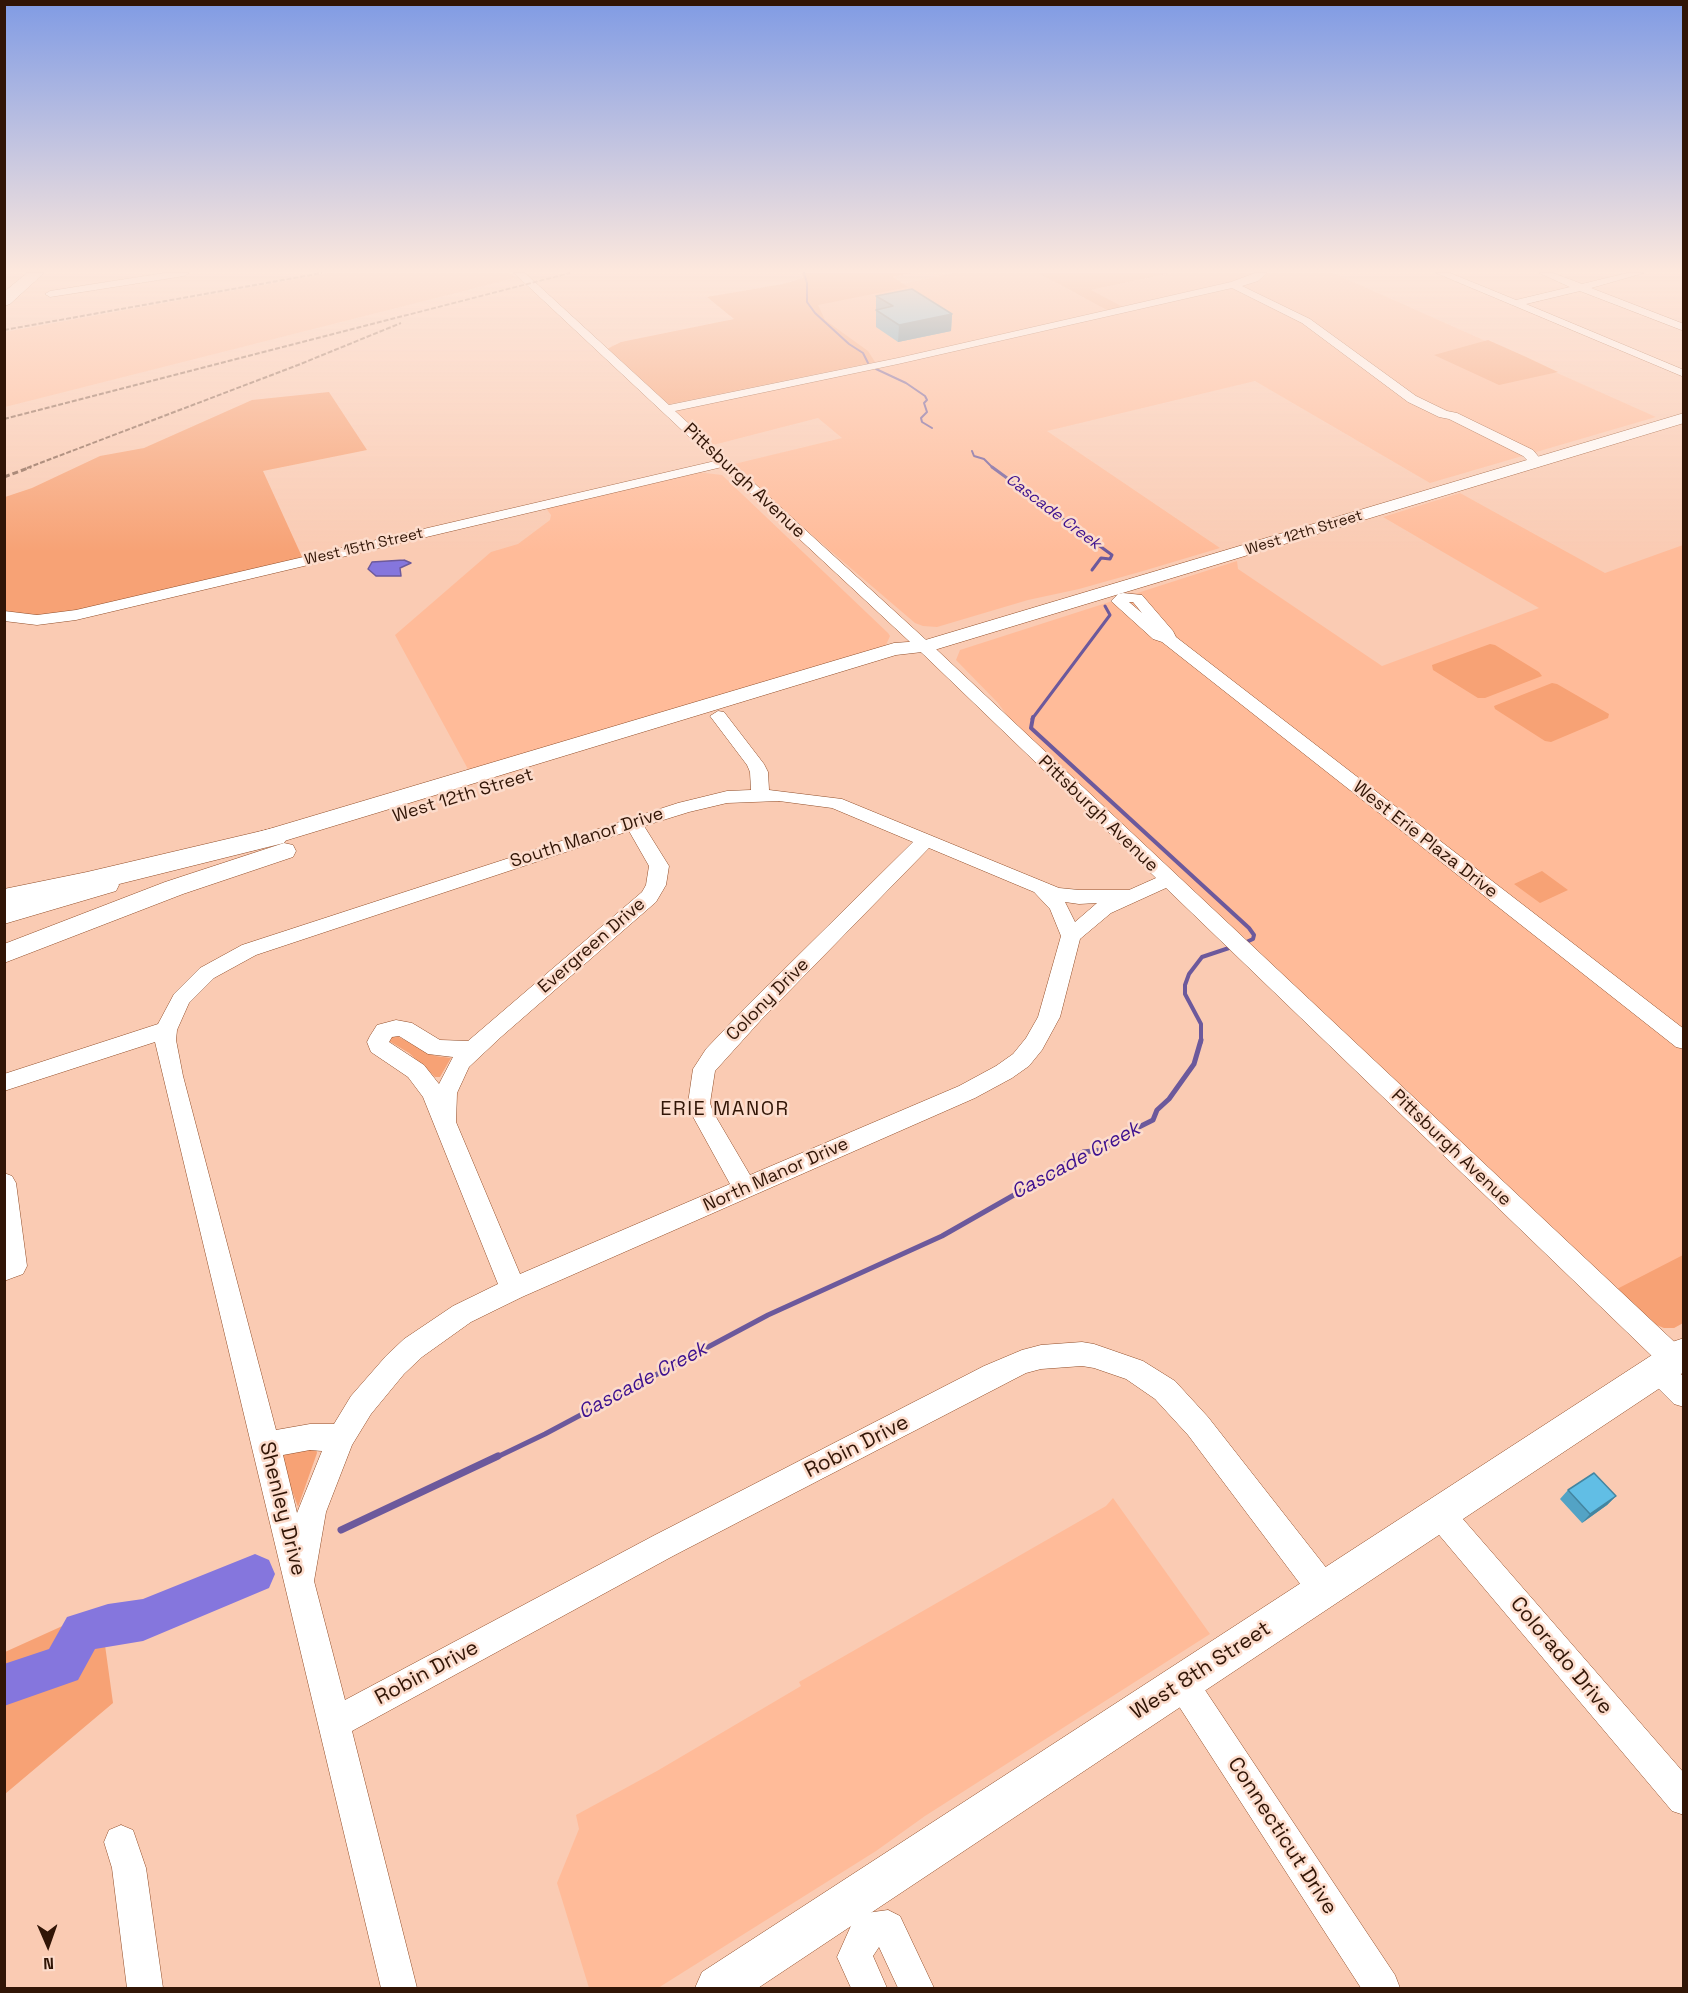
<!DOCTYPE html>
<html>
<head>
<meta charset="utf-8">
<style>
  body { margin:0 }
  #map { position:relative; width:1688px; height:1993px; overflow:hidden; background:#facbb3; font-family:"Space Grotesk",sans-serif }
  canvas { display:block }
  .frame { position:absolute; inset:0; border:6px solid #311506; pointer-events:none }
  .north { position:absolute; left:18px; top:1915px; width:60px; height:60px; -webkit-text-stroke:4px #fcdccc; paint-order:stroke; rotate:178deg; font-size:16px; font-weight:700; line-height:24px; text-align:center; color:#311506 }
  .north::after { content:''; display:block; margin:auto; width:21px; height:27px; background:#311506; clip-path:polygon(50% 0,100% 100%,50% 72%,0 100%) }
</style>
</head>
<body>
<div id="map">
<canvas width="1688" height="1993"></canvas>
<div class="frame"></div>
<div class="north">N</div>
</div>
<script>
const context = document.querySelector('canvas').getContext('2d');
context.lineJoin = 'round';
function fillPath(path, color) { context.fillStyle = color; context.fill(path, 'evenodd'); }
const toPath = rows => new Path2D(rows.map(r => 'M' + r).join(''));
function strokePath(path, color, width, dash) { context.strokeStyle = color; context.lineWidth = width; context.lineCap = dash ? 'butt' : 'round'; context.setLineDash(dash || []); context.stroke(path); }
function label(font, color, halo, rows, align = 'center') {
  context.font = font + ' "Space Grotesk",sans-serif'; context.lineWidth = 5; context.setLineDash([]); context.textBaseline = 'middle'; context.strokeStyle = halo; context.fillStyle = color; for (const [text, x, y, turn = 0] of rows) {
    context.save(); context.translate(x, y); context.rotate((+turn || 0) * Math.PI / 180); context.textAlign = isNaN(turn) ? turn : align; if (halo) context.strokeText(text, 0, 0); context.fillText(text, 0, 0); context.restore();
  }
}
fillPath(toPath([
  [328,273,509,273,515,278,5,407,5,332],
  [953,273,1039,273,1084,298,1090,290,1172,273,1333,273,1656,417,1430,483,1255,381,1047,431,1220,548,1143,571,1079,589,1028,600,937,627,923,626,915,623,730,465,842,438,818,418,713,445,670,408,611,346],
  [697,472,722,475,888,633,890,636,885,647,469,771,395,635,491,552,518,544,550,520,551,515,545,507],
  [1460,493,1605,573,1683,545,1683,1323,1674,1328,1664,1328,1652,1323,1015,726,998,703,956,660,960,650,1237,561,1238,569,1382,666,1539,608,1383,517],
  [1113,1498,1210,1634,925,1816,876,1851,658,1988,589,1988,557,1883,579,1829,576,1815,657,1771,801,1686,799,1682,1106,1506]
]), '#fb9');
fillPath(toPath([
  [802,273,912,273,893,277,908,287,818,305,825,320,868,351,875,362,665,405,607,349,621,342,734,319,707,297,783,284,803,278],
  [1038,273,1172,273,1091,290,1123,307,1109,311],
  [1488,340,1524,356,1558,372,1499,385,1434,355],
  [329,392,367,450,263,471,303,559,80,611,34,617,5,612,5,497,32,488,100,456,144,448,252,400],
  [1490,644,1495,645,1539,672,1542,676,1485,698,1478,698,1433,670,1432,665],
  [1552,683,1557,684,1609,714,1608,718,1551,742,1545,741,1495,709,1494,706],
  [1542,871,1568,890,1540,903,1514,884],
  [397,1036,435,1056,451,1058,440,1077,435,1077,409,1053,389,1041,389,1037],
  [1683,1255,1683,1323,1674,1328,1664,1328,1652,1323,1615,1290],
  [316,1448,317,1453,298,1507,290,1485,283,1456,290,1450],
  [100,1609,113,1703,5,1794,5,1652]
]), '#f7a275');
const water = toPath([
  [404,560,411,563,400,568,401,576,376,576,368,569,372,562,404,560]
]);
fillPath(water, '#8576dd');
strokePath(water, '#6c599c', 1.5);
strokePath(toPath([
  [804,273,807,283,807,302,815,313,849,344,863,353,868,363],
  [876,369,906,383,925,396,927,400,924,403,927,412,921,418,922,422,932,428],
  [972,451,974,456,984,459,993,468]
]), '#6c599c', 2);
strokePath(toPath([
  [992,467,1112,555,1110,559,1101,558,1092,570],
  [1032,719,1110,615,1105,606]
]), '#6c599c', 3);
strokePath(toPath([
  [1033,717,1031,728,1249,928,1254,935,1253,939,1242,944],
  [1201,1042,1201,1024,1185,994,1185,985,1189,974,1202,957,1232,947]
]), '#6c599c', 4);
strokePath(toPath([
  [495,1458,545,1434,768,1315,942,1236,1035,1183,1083,1152,1102,1150,1121,1136,1153,1120,1157,1110,1169,1099,1194,1064,1201,1040]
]), '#6c599c', 5);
strokePath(toPath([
  [341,1530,498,1456]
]), '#6c599c', 7);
fillPath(toPath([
  [255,1554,269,1560,275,1574,269,1588,143,1641,95,1649,78,1680,4,1706,4,1664,49,1649,67,1617,108,1604,143,1599,255,1554]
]), '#8576dd');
const minor = toPath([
  [164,273,189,273,184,276,50,297,45,294,50,291,164,273],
  [514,273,525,273,669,405,898,358,1231,282,1255,273,1267,273,1258,281,1242,286,1310,319,1416,396,1447,411,1457,413,1533,450,1543,462,1542,465,1532,465,1523,456,1449,419,1439,417,1408,402,1302,323,1232,288,898,364,675,411,936,649,1683,1350,1684,1367,1677,1370,1684,1377,1684,1407,1674,1404,1649,1379,1645,1370,1649,1361,1655,1359,1166,888,1111,913,1080,939,1060,1017,1042,1050,1029,1066,1012,1078,975,1098,522,1297,471,1322,422,1357,404,1374,371,1414,352,1445,326,1512,314,1581,345,1700,653,1536,984,1366,1022,1350,1041,1345,1082,1342,1094,1344,1143,1361,1175,1381,1208,1417,1335,1579,1339,1590,1335,1601,1324,1605,1313,1601,1188,1435,1155,1399,1126,1379,1094,1368,1082,1366,1041,1369,1026,1373,673,1556,352,1731,417,1988,381,1988,155,1042,4,1091,4,1074,158,1024,174,994,200,968,242,945,678,803,727,791,751,790,750,772,747,765,710,716,718,711,724,712,764,764,768,772,769,790,842,799,1059,888,1079,890,1129,890,1156,878,924,655,722,467,76,620,37,625,4,621,4,611,37,615,76,610,715,461,514,273],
  [779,801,832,808,913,842,745,1008,706,1049,693,1069,688,1103,691,1113,730,1184,520,1274,456,1122,457,1093,469,1067,501,1037,656,902,666,885,669,866,644,826,689,812,727,803,779,801],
  [629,831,649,866,646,885,642,892,468,1041,440,1040,412,1023,396,1020,377,1025,370,1036,367,1042,371,1052,408,1077,423,1097,498,1284,453,1306,404,1339,386,1356,351,1396,334,1424,310,1424,276,1430,183,1076,176,1040,177,1030,189,1003,214,978,256,955,629,831],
  [929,848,1034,892,1050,909,1061,936,1038,1017,1026,1038,1013,1054,996,1066,959,1086,750,1175,713,1112,710,1103,715,1071,761,1020,929,848],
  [1065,902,1079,904,1097,903,1075,922,1065,902],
  [399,1036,428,1054,453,1057,439,1084,424,1065,389,1042,392,1037,399,1036],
  [310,1450,322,1451,297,1513,283,1455,310,1450],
  [1436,273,1450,273,1516,300,1570,287,1539,273,1553,273,1582,284,1627,273,1644,273,1591,288,1684,324,1684,331,1580,291,1526,304,1684,370,1684,377,1436,273],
  [1123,593,1142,595,1173,631,1176,637,1684,1029,1684,1049,1676,1047,1162,642,1153,639,1111,601,1118,594,1123,593],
  [1129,602,1133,602,1142,613,1129,602],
  [4,1173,12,1176,16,1183,27,1266,23,1274,4,1281,4,1173],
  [1439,1499,1449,1503,1684,1773,1684,1815,1672,1811,1429,1523,1425,1513,1429,1503,1439,1499],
  [1182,1667,1193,1672,1395,1975,1400,1988,1361,1988,1171,1694,1166,1683,1171,1672,1182,1667],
  [121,1825,133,1830,146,1868,163,1988,127,1988,112,1868,104,1842,109,1830,121,1825],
  [888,1910,900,1916,934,1988,898,1988,879,1947,873,1956,887,1988,851,1988,837,1957,854,1919,866,1913,888,1910]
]);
const major = toPath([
  [1684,413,1684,423,931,651,896,655,258,849,250,851,242,849,238,843,242,837,840,659,894,643,922,641,1684,413],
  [284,843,293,845,296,851,293,857,183,894,4,963,4,944,165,882,284,843],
  [107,877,116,879,119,885,116,891,4,924,4,906,107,877],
  [1684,1338,1684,1372,758,1988,695,1988,702,1972,1672,1342,1684,1338]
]);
const highway = toPath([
  [27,273,44,273,10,304,4,306,4,292,27,273],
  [274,828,284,831,288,837,284,843,87,892,4,909,4,889,87,872,274,828]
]);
strokePath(minor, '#914d28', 1);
strokePath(major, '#914d28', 1);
strokePath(highway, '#914d28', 1);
fillPath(minor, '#fff');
fillPath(major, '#fff');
fillPath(highway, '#fff');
strokePath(toPath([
  [4,330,322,273],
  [4,419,570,273],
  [27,468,298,365,401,323]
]), '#8b6653', 2, [5, 2]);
strokePath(toPath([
  [4,477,31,467]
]), '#8b6653', 3, [6, 3]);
fillPath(toPath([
  [876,296,952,314,951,331,898,342,876,327],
  [1568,1490,1616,1496,1607,1505,1582,1523,1560,1499]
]), '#53a3c5');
fillPath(toPath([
  [952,314,951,331,898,342,899,325],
  [1616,1496,1607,1505,1582,1523,1590,1514]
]), '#4485a0');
const building = toPath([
  [912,289,952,314,899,325,876,310,893,306,876,296,912,289],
  [1594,1473,1616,1496,1590,1514,1568,1490,1594,1473]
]);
fillPath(building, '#61bee5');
strokePath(building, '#4485a0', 1.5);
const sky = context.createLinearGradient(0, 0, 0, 552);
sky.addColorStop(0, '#809be4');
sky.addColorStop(0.49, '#fde8dd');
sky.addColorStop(1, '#fde8dd00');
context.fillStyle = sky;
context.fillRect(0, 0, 1688, 552);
label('15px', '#311506', '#fcdccc', [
  ["West 12th Street",1304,533,-17],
  ["West 15th Street",364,547,-13]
]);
label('italic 16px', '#3c108f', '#fcdccc', [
  ["Cascade Creek",1053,512,37]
]);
label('18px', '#311506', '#fcdccc', [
  ["Pittsburgh Avenue",744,481,43],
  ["West 12th Street",463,796,-17],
  ["Pittsburgh Avenue",1098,814,44],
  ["South Manor Drive",587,838,-18],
  ["West Erie Plaza Drive",1425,840,38],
  ["Evergreen Drive",592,946,-41],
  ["Colony Drive",768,1000,-45],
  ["Pittsburgh Avenue",1451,1148,44],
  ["North Manor Drive",776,1175,-24]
]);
context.letterSpacing = '1.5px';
label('20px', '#311506', '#fcdccc', [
  ["ERIE MANOR",725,1110]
]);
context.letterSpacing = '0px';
label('italic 20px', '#3c108f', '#fcdccc', [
  ["Cascade Creek",1076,1161,-28],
  ["Cascade Creek",643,1381,-28]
]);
label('21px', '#311506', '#fcdccc', [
  ["Robin Drive",857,1447,-27],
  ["Shenley Drive",282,1509,76],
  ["Colorado Drive",1561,1656,50],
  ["West 8th Street",1201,1671,-33],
  ["Robin Drive",427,1673,-28],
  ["Connecticut Drive",1282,1836,57]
]);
</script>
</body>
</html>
